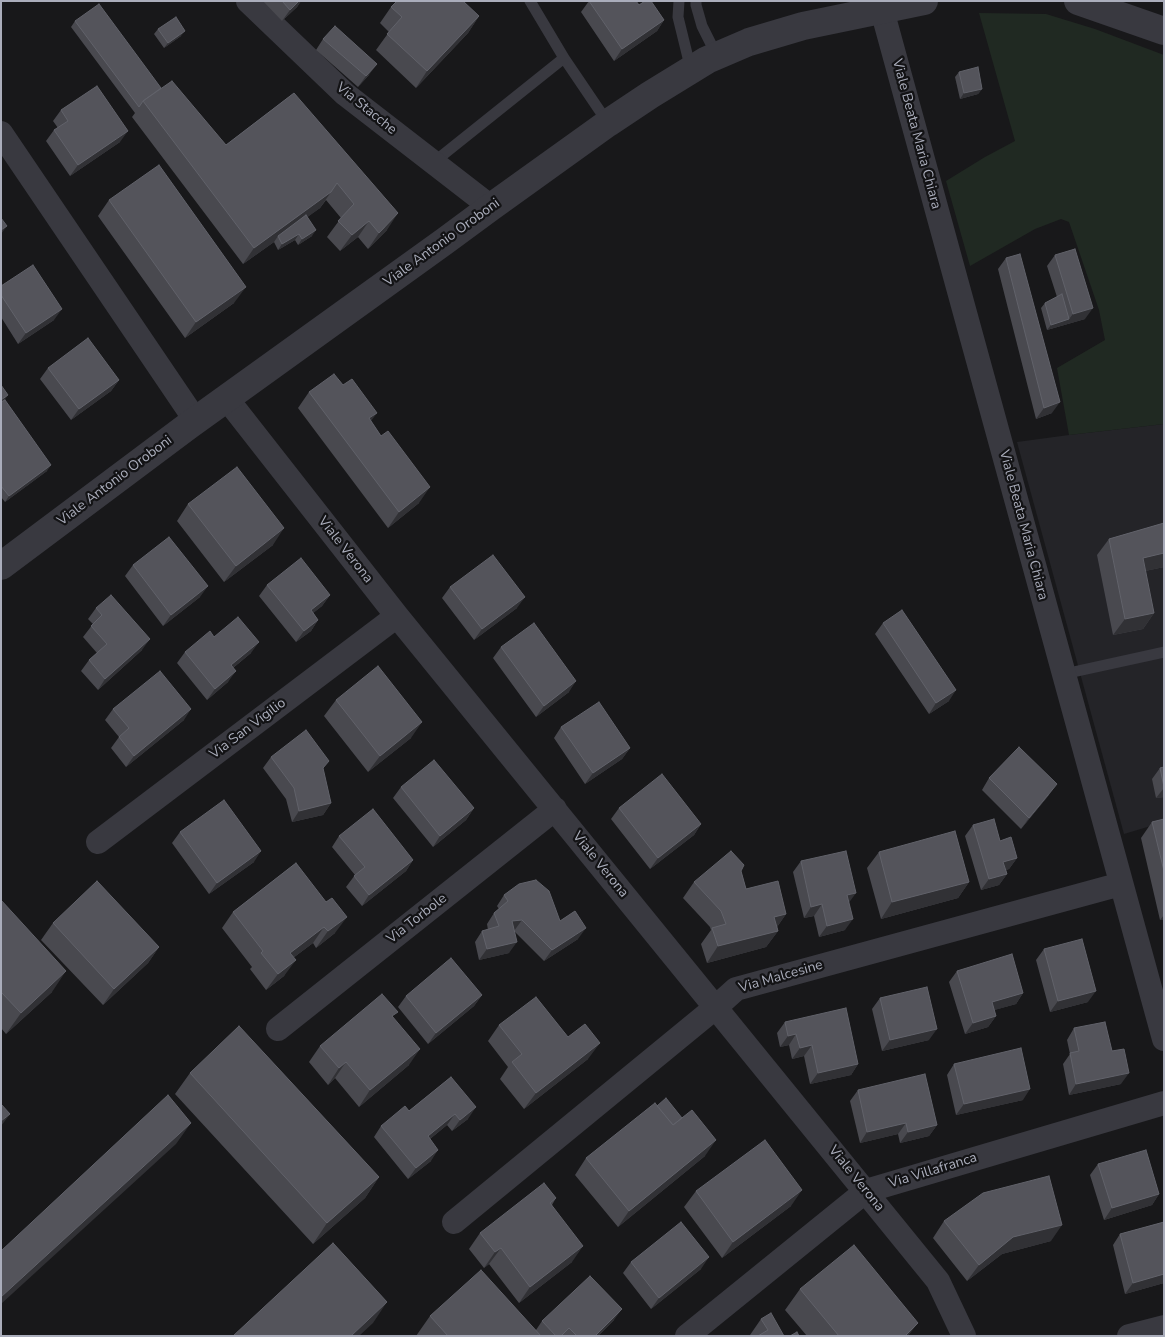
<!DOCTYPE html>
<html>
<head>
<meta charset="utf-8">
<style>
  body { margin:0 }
  #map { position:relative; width:1165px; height:1337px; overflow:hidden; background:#18181a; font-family:"Nunito Sans",sans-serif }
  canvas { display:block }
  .frame { position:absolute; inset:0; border:2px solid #aaadbb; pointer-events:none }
</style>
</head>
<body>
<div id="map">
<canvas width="1165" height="1337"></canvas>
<div class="frame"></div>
</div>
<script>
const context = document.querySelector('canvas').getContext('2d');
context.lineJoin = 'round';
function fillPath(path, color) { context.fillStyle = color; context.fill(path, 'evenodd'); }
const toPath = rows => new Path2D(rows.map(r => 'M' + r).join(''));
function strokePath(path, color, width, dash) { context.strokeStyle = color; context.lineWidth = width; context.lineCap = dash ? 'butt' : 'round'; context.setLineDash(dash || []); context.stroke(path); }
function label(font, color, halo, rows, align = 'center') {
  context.font = font + ' "Nunito Sans",sans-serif'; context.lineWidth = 4.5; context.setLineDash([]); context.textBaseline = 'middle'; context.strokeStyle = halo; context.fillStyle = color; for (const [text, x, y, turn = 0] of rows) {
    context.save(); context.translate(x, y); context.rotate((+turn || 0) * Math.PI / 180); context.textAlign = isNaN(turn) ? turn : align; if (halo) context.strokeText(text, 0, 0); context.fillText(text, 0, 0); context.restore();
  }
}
fillPath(toPath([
  [1164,424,1164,822,1124,834,1017,442,1069,435]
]), '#242428');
fillPath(toPath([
  [979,13,1046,14,1095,29,1164,55,1164,424,1069,435,1057,368,1105,340,1099,310,1069,222,1061,219,1035,229,970,266,946,181,985,157,1015,141]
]), '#202922');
strokePath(toPath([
  [530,1,564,58,608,123],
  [679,1,678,17,691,70],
  [696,1,696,5,702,26,717,56],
  [434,162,564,58],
  [1064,674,1164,652]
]), '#393940', 11);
strokePath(toPath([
  [248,1,345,94,491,207],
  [882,10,1164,1039],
  [1,133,196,421],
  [227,399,397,616,938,1281,964,1336],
  [98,842,397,616],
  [278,1029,555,809],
  [454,1222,716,1007,736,989,1121,884],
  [687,1336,866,1191,1164,1103],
  [1129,1336,1164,1327]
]), '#393940', 24);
strokePath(toPath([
  [1078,1,1164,31],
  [1,566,188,426,445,241,491,207,608,123,650,95,707,60,749,42,803,26,924,1]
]), '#393940', 28);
fillPath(toPath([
  [263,1,301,1,297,7,282,21],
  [589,1,639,5,664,20,657,31,614,61,581,12],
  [391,7,479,16,468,33,416,88,376,50,389,32,380,23],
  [75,21,161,88,226,145,294,93,387,230,368,249,358,237,340,251,327,237,341,218,326,200,320,208,307,217,312,236,298,245,295,240,278,250,274,242,243,264,132,117,135,113,71,27],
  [158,29,181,36,164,48,154,34],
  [323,39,369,75,358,87,316,50],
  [959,72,982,89,978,94,960,99,955,77],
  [61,110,120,142,70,176,46,141,54,130,58,128,53,121],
  [109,200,234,303,185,338,98,216],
  [1055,255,1085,319,1047,330,1041,308,1045,303,1057,297,1047,266],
  [1006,258,1052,413,1036,419,998,269],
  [1,286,54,320,18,344,1,317],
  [48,368,119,380,111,391,71,420,40,379],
  [1,385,5,400,47,471,5,502,1,497],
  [309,392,371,421,381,436,419,503,388,528,298,408],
  [188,504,273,545,224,582,177,521],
  [1164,523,1164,567,1145,571,1154,613,1143,629,1113,635,1097,555,1109,539],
  [133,565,200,597,163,626,125,576],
  [267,585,330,595,322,606,313,613,318,620,311,631,296,642,259,596],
  [450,587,517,608,474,640,442,598],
  [96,608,142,650,98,690,81,671,89,660,97,653,83,637,93,624,88,619],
  [883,623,949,701,929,714,875,634],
  [214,637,251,653,233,668,228,682,207,700,177,663,185,652],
  [501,647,569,692,536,717,493,658],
  [336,700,411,738,368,772,324,716],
  [113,709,184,720,126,767,111,748,119,737,105,720],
  [561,727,630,748,622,759,585,784,554,738],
  [271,757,331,803,323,815,292,822,286,799,263,768],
  [1164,767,1164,797,1156,798,1152,779,1160,768],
  [989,778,1049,795,1021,829,982,790],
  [401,787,474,808,466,820,433,847,393,798],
  [619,808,701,824,694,835,650,869,611,819],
  [1164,819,1164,920,1160,920,1141,838,1152,822],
  [973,825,1000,841,1017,858,1009,869,1006,870,1007,874,999,885,981,890,965,836],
  [180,832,254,862,209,894,172,843],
  [339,836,413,860,406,871,362,906,346,887,355,875,332,847],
  [879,852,969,882,958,898,881,919,867,868],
  [801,861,849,903,845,930,819,937,814,916,804,918,793,872],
  [296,863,335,933,316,948,313,943,293,958,284,976,266,990,250,969,252,967,222,928,233,912],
  [741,871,746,889,786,914,777,927,778,931,766,947,707,963,701,944,711,930,710,927,683,898,694,882],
  [504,895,560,921,578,939,544,961,514,931,509,953,479,960,475,942,482,931,488,930,487,924,494,913,499,909,497,906],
  [1,900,52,992,6,1034,1,1028],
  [53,923,159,947,148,963,103,1005,41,940],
  [1044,949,1088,1002,1050,1012,1036,960],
  [957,971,1023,993,1016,1004,994,1010,996,1016,988,1027,965,1034,949,982],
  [482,995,474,1006,428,1044,398,1007,406,996],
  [880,998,929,1040,882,1051,872,1009],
  [393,1018,409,1065,359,1107,335,1078,328,1085,309,1062,320,1046],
  [785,1022,858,1064,851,1075,810,1084,804,1056,792,1059,789,1045,780,1047,777,1033],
  [499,1025,568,1037,588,1059,524,1109,500,1079,508,1067,488,1041],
  [1074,1028,1121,1084,1069,1095,1063,1064,1070,1054,1067,1040],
  [954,1064,1023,1100,956,1115,947,1075],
  [190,1073,379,1177,365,1198,313,1244,175,1094],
  [451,1077,468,1119,452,1131,447,1125,430,1139,431,1161,408,1179,374,1137,381,1126,409,1111],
  [858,1090,937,1125,929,1136,900,1143,898,1134,860,1143,850,1101],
  [705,1156,618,1227,575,1175,586,1158],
  [1098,1164,1159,1194,1152,1205,1104,1220,1090,1175],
  [696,1191,791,1206,722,1258,684,1207],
  [556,1198,552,1205,572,1262,519,1303,489,1264,484,1268,469,1249,480,1233],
  [944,1221,1051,1241,1002,1254,967,1281,933,1238],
  [1164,1222,1164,1283,1125,1294,1113,1245,1120,1234],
  [631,1262,701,1269,651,1309,623,1273],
  [800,1289,908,1336,807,1336,785,1310],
  [430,1316,536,1330,542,1321,614,1320,598,1336,416,1336],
  [761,1319,784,1336,750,1336,750,1335]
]), '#49494f');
fillPath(toPath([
  [299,1,301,1,297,7,282,21,290,10],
  [479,16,468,33,416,88,427,71],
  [664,20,657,31,614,61,622,49],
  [185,31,181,36,164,48,168,43],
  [377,64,369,75,358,87,366,76],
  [982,89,978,94,960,99,964,93],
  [128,131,120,142,70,176,78,165],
  [331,192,320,208,279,238,278,236,274,242,243,264,254,248],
  [398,213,387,230,368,249,379,233],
  [369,221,358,237,340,251,352,235],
  [7,226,1,234,1,230],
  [316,230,312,236,298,245,302,239],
  [299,234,295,240,278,250,282,244],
  [246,287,234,303,185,338,196,322],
  [1093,308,1085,319,1047,330,1051,325,1069,319,1073,314],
  [62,309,54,320,18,344,26,333],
  [119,380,111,391,71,420,79,409],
  [8,395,1,405,1,400],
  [1060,402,1052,413,1036,419,1044,408],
  [377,413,365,429,369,418],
  [51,465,47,471,5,502,9,496],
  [430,487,419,503,388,528,399,512],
  [284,528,273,545,224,582,236,566],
  [1164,553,1164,567,1131,574,1143,558],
  [208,586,200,597,163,626,171,615],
  [330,595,322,606,303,621,311,610],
  [525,597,517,608,474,640,482,629],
  [1154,613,1143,629,1113,635,1125,619],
  [318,620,311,631,296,642,304,631],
  [150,639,142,650,98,690,105,679],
  [259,642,251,653,223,676,231,665],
  [236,671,228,682,207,700,215,689],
  [576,681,569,692,536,717,544,706],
  [956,690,949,701,929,714,936,703],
  [191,709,184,720,126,767,134,756],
  [422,722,411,738,368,772,380,756],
  [630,748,622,759,585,784,593,773],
  [1057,784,1049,795,1021,829,1029,818],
  [1164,788,1164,797,1156,798],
  [331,803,323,815,292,822,299,811],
  [474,808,466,820,433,847,440,836],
  [701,824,694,835,650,869,658,858],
  [261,851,254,862,209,894,217,883],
  [1017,858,1009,869,996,873,1003,862],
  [413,860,406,871,362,906,369,895],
  [1007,874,999,885,981,890,989,879],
  [969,882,958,898,881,919,892,902],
  [856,893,848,904,847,895],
  [822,904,814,916,804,918,811,907],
  [786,914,775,930,774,917],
  [1164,915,1164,920,1160,920],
  [347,917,335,933,316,948,328,931],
  [853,919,845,930,819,937,827,926],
  [522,920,514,931,512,921],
  [324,927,313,943,278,969,290,953],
  [586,928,578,939,544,961,552,950],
  [778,931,766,947,707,963,718,946],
  [517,942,509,953,479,960,487,949],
  [159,947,148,963,103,1005,114,989],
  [296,960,284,976,266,990,278,974],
  [66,971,52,992,6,1034,21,1013],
  [1096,991,1088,1002,1050,1012,1058,1001],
  [1023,993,1016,1004,984,1013,992,1002],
  [482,995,474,1006,428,1044,436,1033],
  [996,1016,988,1027,965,1034,973,1023],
  [937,1029,929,1040,882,1051,890,1040],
  [796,1034,789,1045,780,1047,788,1036],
  [600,1043,588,1059,524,1109,536,1093],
  [812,1045,804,1056,792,1059,800,1048],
  [420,1049,409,1065,359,1107,370,1090],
  [346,1062,335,1078,328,1085,339,1068],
  [858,1064,851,1075,810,1084,818,1073],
  [1129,1073,1121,1084,1069,1095,1076,1084],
  [1030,1089,1023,1100,956,1115,964,1104],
  [476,1107,468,1119,452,1131,460,1120],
  [10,1114,1,1126,1,1121],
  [455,1114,447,1125,420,1147,428,1136],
  [191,1123,176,1144,1,1304,1,1297],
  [906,1123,898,1134,860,1143,867,1132],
  [937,1125,929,1136,900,1143,908,1132],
  [716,1140,705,1156,618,1227,629,1211],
  [438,1150,431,1161,408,1179,416,1168],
  [379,1177,365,1198,313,1244,327,1223],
  [802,1190,791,1206,722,1258,733,1242],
  [1159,1194,1152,1205,1104,1220,1112,1208],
  [1062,1225,1051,1241,1002,1254,967,1281,979,1265,1013,1237],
  [583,1246,572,1262,519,1303,530,1287],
  [501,1248,489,1264,484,1268,495,1252],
  [709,1257,701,1269,651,1309,659,1298],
  [1164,1274,1164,1283,1125,1294,1133,1283],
  [387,1302,373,1323,359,1336,351,1336],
  [622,1309,614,1320,598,1336,594,1336],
  [918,1323,908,1336,905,1336]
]), '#313135');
const building = toPath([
  [282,1,299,1,290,10,282,1],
  [397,1,463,1,479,16,427,71,387,34,402,17,391,7,397,1],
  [589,1,636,1,639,5,645,1,651,1,664,20,622,49,589,1],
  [99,4,161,88,143,101,139,107,75,21,99,4],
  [176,17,185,31,168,43,158,29,176,17],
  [335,26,377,64,366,76,323,39,335,26],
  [978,67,982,89,964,93,959,72,978,67],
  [172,81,226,145,294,93,398,213,379,233,369,221,352,235,338,221,354,204,337,183,331,192,254,248,143,101,172,81],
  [97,86,128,131,78,165,54,130,68,121,61,110,97,86],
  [159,165,246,287,196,322,109,200,159,165],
  [306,215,316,230,302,239,299,234,282,244,278,236,306,215],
  [1,218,7,226,1,230,1,218],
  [1075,249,1093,308,1073,314,1055,255,1075,249],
  [1020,254,1060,402,1044,408,1006,258,1020,254],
  [33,265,62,309,26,333,1,295,1,286,33,265],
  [1062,294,1069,319,1051,325,1045,303,1062,294],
  [88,338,119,380,79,409,48,368,88,338],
  [334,374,343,385,352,379,377,413,369,418,381,436,388,431,430,487,399,512,309,392,334,374],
  [1,385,8,395,1,400,1,385],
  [5,400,51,465,9,496,1,486,1,402,5,400],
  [237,467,284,528,236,566,188,504,237,467],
  [1164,523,1164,553,1143,558,1154,613,1125,619,1109,539,1164,523],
  [169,537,208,586,171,615,133,565,169,537],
  [493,555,525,597,482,629,450,587,493,555],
  [301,558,330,595,311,610,318,620,304,631,267,585,301,558],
  [111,595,150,639,105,679,89,660,107,644,91,626,102,615,96,608,111,595],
  [902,610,956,690,936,703,883,623,902,610],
  [238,617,259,642,231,665,236,671,215,689,185,652,210,631,214,637,238,617],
  [534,623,576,681,544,706,501,647,534,623],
  [378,666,422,722,380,756,336,700,378,666],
  [160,671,191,709,134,756,119,737,129,728,113,709,160,671],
  [599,702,630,748,593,773,561,727,599,702],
  [306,730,329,761,323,768,331,803,299,811,294,788,271,757,306,730],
  [1019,747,1057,784,1029,818,989,778,1019,747],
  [434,760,474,808,440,836,401,787,434,760],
  [1164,767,1164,787,1160,768,1164,767],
  [662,774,701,824,658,858,619,808,662,774],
  [224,800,261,851,217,883,180,832,224,800],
  [373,809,413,860,369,895,354,876,365,867,339,836,373,809],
  [994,819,1000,841,1011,837,1017,858,1003,862,1007,874,989,879,973,825,994,819],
  [1164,819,1164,871,1152,822,1164,819],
  [955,831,969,882,892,902,879,852,955,831],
  [731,851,744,865,741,871,746,889,778,881,786,914,774,917,778,931,718,946,712,928,726,924,721,911,694,882,731,851],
  [846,851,856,893,847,895,853,919,827,926,822,904,811,907,801,861,846,851],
  [296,863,326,902,332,898,347,917,328,931,324,927,290,953,296,960,278,974,261,953,263,951,233,912,296,863],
  [536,880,549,891,560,921,575,911,586,928,552,950,522,920,512,921,517,942,487,949,482,931,499,926,494,913,508,901,504,895,519,884,536,880],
  [97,881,159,947,114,989,53,923,97,881],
  [1,900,66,971,21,1013,1,992,1,900],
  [1082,939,1096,991,1058,1001,1044,949,1082,939],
  [1012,954,1023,993,992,1002,996,1016,973,1023,957,971,1012,954],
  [451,958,482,995,436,1033,406,996,451,958],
  [927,987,937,1029,890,1040,880,998,927,987],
  [382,994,398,1012,392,1016,420,1049,370,1090,346,1062,339,1068,320,1046,382,994],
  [536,997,568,1037,585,1024,600,1043,536,1093,512,1062,522,1054,499,1025,536,997],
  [846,1008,858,1064,818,1073,812,1045,800,1048,796,1034,788,1036,785,1022,846,1008],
  [1105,1022,1112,1051,1124,1049,1129,1073,1076,1084,1070,1053,1079,1051,1074,1028,1105,1022],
  [239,1026,379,1177,327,1223,190,1073,239,1026],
  [1021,1048,1030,1089,964,1104,954,1064,1021,1048],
  [925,1074,937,1125,908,1132,906,1123,867,1132,858,1090,925,1074],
  [451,1077,476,1107,460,1120,455,1114,428,1136,438,1150,416,1168,381,1126,405,1106,409,1111,451,1077],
  [168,1095,191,1123,1,1297,1,1251,168,1095],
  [666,1098,682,1118,673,1125,657,1106,666,1098],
  [655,1103,673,1125,692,1110,716,1140,629,1211,586,1158,655,1103],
  [1,1104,10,1114,1,1121,1,1104],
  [765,1140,802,1190,733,1242,696,1191,765,1140],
  [1146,1150,1159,1194,1112,1208,1098,1164,1146,1150],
  [1049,1176,1062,1225,1013,1237,979,1265,944,1221,983,1193,1049,1176],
  [544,1183,556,1198,550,1203,583,1246,530,1287,501,1248,495,1252,480,1233,544,1183],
  [681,1222,709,1257,659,1298,631,1262,681,1222],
  [1164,1222,1164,1274,1133,1283,1120,1234,1164,1222],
  [333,1243,387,1302,351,1336,233,1336,333,1243],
  [854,1245,918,1323,905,1336,839,1336,800,1289,854,1245],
  [481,1270,541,1336,448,1336,430,1316,481,1270],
  [590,1276,622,1309,595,1336,577,1336,569,1328,561,1336,556,1336,542,1321,590,1276],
  [771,1313,784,1336,758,1336,768,1330,761,1319,771,1313],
  [797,1332,799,1336,790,1336,797,1332]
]);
fillPath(building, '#54545b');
strokePath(building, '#61626a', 1);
label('14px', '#aaadbb', '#131315', [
  ["Via Stacche",366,109,39],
  ["Viale Beata Maria Chiara",916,134,75],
  ["Viale Antonio Oroboni",442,243,-36],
  ["Viale Antonio Oroboni",115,481,-37],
  ["Viale Beata Maria Chiara",1023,525,75],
  ["Viale Verona",345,550,52],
  ["Via San Vigilio",248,729,-37],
  ["Viale Verona",600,865,51],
  ["Via Torbole",417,919,-38],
  ["Via Malcesine",781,977,-16],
  ["Via Villafranca",933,1171,-17],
  ["Viale Verona",856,1179,51]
]);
</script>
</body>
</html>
